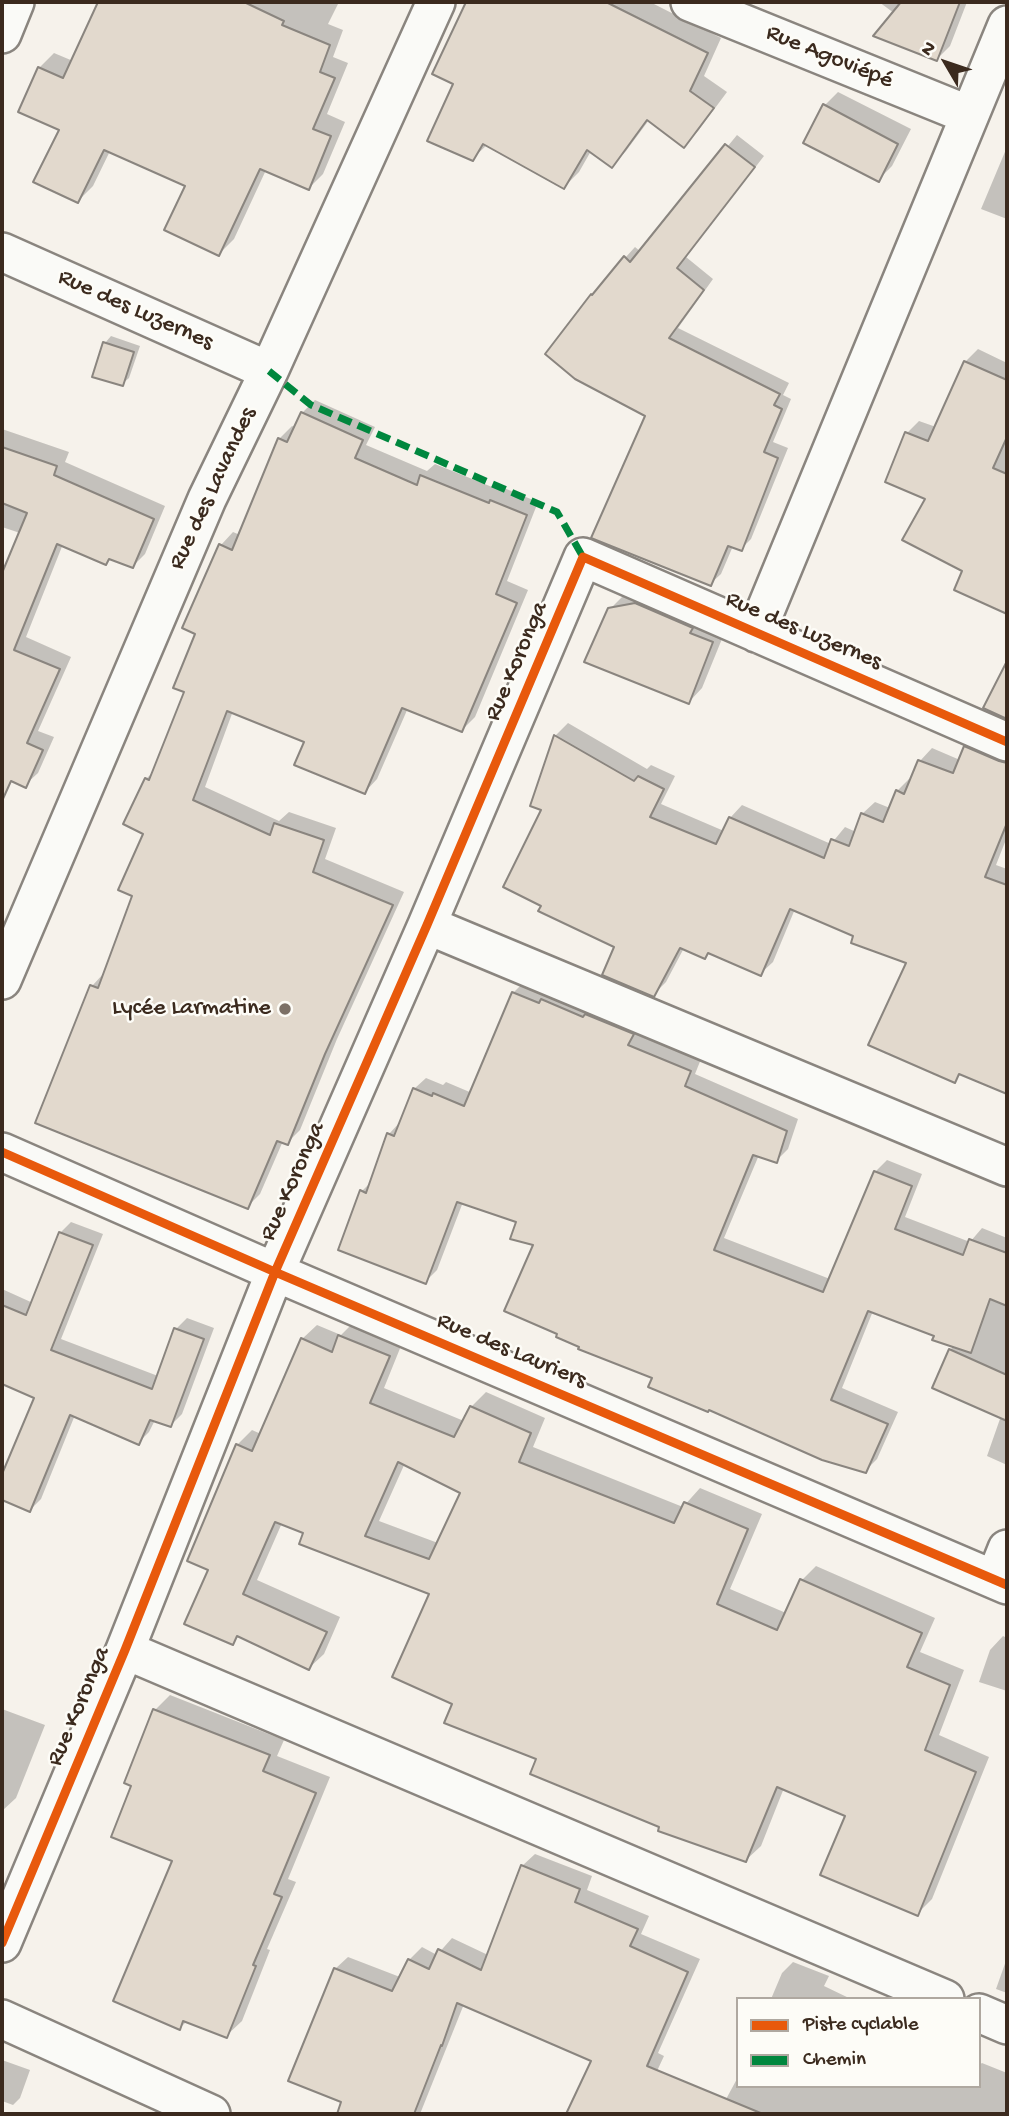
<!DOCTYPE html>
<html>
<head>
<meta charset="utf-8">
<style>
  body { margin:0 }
  #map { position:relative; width:1009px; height:2116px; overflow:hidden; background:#f6f2eb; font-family:"Gochi Hand",sans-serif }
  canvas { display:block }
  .frame { position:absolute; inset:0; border:4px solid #3b2a1e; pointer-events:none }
  .legend { position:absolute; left:736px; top:1997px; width:245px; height:91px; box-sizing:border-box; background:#fdfcf7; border:2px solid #afa8a0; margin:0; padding:9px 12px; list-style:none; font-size:21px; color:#3b2a1e }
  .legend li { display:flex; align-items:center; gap:14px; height:35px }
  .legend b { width:35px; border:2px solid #afa8a0 }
  .north { position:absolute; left:911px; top:28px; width:70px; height:70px; -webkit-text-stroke:5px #fdfcf7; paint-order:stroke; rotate:309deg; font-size:19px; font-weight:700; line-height:28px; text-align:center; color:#3b2a1e }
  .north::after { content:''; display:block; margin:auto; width:24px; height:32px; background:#3b2a1e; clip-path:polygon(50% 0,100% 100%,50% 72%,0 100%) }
</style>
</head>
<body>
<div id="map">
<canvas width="1009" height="2116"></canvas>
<div class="frame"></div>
<ul class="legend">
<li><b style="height:9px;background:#e8590c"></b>Piste cyclable</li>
<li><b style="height:9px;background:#00873e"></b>Chemin</li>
</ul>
<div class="north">N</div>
</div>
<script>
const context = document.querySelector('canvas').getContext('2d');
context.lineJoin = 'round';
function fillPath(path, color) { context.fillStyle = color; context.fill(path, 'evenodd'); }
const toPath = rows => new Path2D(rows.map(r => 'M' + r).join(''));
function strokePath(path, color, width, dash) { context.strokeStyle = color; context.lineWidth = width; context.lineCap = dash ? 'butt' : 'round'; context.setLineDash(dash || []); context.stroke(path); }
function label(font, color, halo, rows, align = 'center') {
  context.font = font + ' "Gochi Hand",sans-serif'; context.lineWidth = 5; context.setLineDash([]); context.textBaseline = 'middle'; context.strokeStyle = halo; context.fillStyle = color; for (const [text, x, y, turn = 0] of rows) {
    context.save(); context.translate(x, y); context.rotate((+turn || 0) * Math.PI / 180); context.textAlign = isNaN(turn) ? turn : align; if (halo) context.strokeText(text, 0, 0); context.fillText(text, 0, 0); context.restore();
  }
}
fillPath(toPath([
  [100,2,339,2,328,24,343,30,333,57,348,63,327,114,345,122,323,174,309,188,266,170,234,239,219,254,187,185,110,151,93,186,78,201,62,129,39,68,54,53,73,61],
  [468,2,650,2,721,38,704,76,727,92,698,131,684,145,649,120,626,151,612,166,591,151,579,172,564,187,488,144,472,159,456,83,434,73],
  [879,2,967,2,950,46,937,59,894,13],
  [838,92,911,129,892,166,878,180,825,105],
  [737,135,764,156,686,257,713,279,678,328,789,383,783,395,791,399,773,442,788,448,751,539,741,549,733,546,721,574,710,584,647,415,625,258,635,247,641,252],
  [1007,147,1007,219,981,209],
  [111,336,140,346,129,378,122,384,94,375,105,343],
  [978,349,1007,363,1007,574,1000,590,964,570,927,498,907,433,919,421,936,427,965,362],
  [315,400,375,427,366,445,427,471,435,464,502,491,504,488,538,502,507,581,528,590,475,717,462,730,408,708,377,779,365,792,306,741,233,711,205,787,279,821,289,812,336,828,325,859,404,892,337,1039,300,1130,287,1143,283,1141,260,1194,247,1207,92,986,104,973,134,895,146,833,146,779,155,770,187,691,197,633,221,545,233,532,240,535,279,439,292,426,295,427,302,413],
  [2,429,69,452,65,462,165,506,145,554,133,566,111,558,106,563,63,544,26,637,71,657,38,731,54,737,38,773,25,785,3,776,2,780,2,578,20,533,2,527],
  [650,590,726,629,702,688,689,702,610,609,624,595],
  [568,723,647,769,651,765,675,776,661,804,724,831,730,818,742,805,831,844,845,827,856,832,862,814,875,802,890,808,897,791,909,779,912,780,920,761,932,748,960,760,966,747,978,735,1007,747,1007,837,996,865,1007,869,1007,1092,962,1073,955,1080,908,962,855,935,795,909,773,962,760,974,710,952,704,957,684,948,666,982,653,995,616,947,543,905,544,809,532,805,556,735],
  [525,981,644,1022,638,1033,701,1059,695,1074,798,1119,788,1149,776,1161,759,1155,724,1238,830,1279,875,1172,887,1160,922,1174,905,1217,970,1242,982,1228,1007,1238,1007,1465,987,1456,1001,1416,934,1387,953,1345,936,1335,873,1311,842,1388,898,1412,877,1459,865,1471,654,1377,535,1244,518,1221,463,1202,437,1270,425,1282,362,1191,372,1181,389,1134,400,1122,414,1089,426,1078,443,1085,446,1082,472,1093,513,993],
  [71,1222,103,1234,61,1339,158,1376,176,1329,187,1318,214,1328,182,1414,171,1425,155,1420,149,1432,138,1443,75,1415,41,1499,30,1510,2,1498,2,1478,36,1397,2,1382,2,1289,33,1303,60,1233],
  [354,1322,403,1341,384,1388,464,1421,471,1407,486,1392,545,1418,533,1447,683,1507,700,1488,762,1514,730,1589,786,1613,801,1581,816,1566,935,1618,920,1652,964,1670,939,1735,989,1757,932,1899,917,1914,848,1815,784,1788,761,1846,746,1860,661,1826,538,1758,454,1703,431,1593,282,1523,257,1580,340,1617,324,1654,309,1668,240,1635,232,1643,210,1570,237,1445,252,1430,261,1434,302,1339,317,1325,341,1335],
  [405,1463,463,1492,438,1543,379,1521],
  [1003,1636,1007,1638,1007,1691,979,1682,990,1650],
  [170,1695,284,1740,277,1756,330,1777,288,1879,296,1882,267,1949,270,1950,242,2021,226,2036,187,2021,180,2028,174,1860,133,1785,155,1710],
  [2,1709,45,1725,16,1798,2,1811],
  [535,1854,592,1876,587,1890,649,1916,641,1934,700,1959,658,2053,664,2056,637,2114,568,2114,593,2060,464,2004,420,2114,339,2114,344,2101,335,1969,348,1957,400,1977,409,1960,422,1947,437,1955,452,1938,488,1955,522,1866],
  [1007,1958,1007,1993,996,1989],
  [793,1962,829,1976,824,1986,851,1999,771,1999,782,1973],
  [2,2060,30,2070,20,2098,13,2105,2,2101],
  [982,2063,1007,2073,1007,2114,718,2114,738,2077,738,2086,979,2086,979,2065]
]), '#0003');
const building = toPath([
  [98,2,244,2,284,21,282,25,330,45,320,72,335,78,313,129,331,136,309,190,260,169,219,256,164,230,185,186,104,150,78,203,33,182,59,130,18,112,38,67,63,78,98,2],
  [466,2,606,2,708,53,690,91,714,108,684,148,647,120,612,168,587,150,564,189,483,144,473,161,427,141,453,84,432,74,466,2],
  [901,2,960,2,937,61,873,36,901,2],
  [823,104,898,144,879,182,803,143,823,104],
  [725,144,755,167,677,268,704,290,669,338,780,394,774,405,782,409,764,452,778,458,742,551,728,546,711,586,591,538,645,416,575,379,545,354,591,294,592,295,624,256,630,262,725,144],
  [103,342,134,352,123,386,92,377,103,342],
  [964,361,1007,380,1007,437,993,468,1007,474,1007,614,954,590,962,571,902,540,925,499,885,482,905,432,928,441,964,361],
  [301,412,363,440,355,458,417,485,420,475,489,503,490,500,527,515,496,594,517,603,462,732,402,708,365,794,294,765,304,742,227,711,193,800,270,835,274,823,324,840,313,872,393,905,325,1054,288,1145,277,1141,248,1209,35,1123,90,985,98,988,132,896,118,890,143,834,123,824,145,778,149,780,184,692,173,688,195,634,182,628,219,544,232,550,278,438,287,442,301,412],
  [2,447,57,466,54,475,154,519,133,568,109,559,106,565,57,544,14,650,60,669,27,743,43,750,26,788,11,781,2,801,2,573,27,513,2,503,2,447],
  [635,603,693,628,690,633,713,642,689,704,584,662,608,608,635,603],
  [1007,661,1007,719,983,708,1007,661],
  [554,735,634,781,638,776,664,789,650,817,716,844,729,817,824,858,831,839,849,846,861,813,883,822,896,790,904,794,918,760,953,773,964,746,999,761,1007,763,1007,823,985,877,1007,885,1007,1094,959,1074,955,1083,868,1045,906,963,851,943,853,936,790,909,761,976,708,953,705,959,680,948,654,997,602,975,614,947,538,911,541,906,503,887,541,810,530,806,554,735],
  [512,992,539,1003,541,999,583,1017,585,1014,634,1034,628,1045,691,1071,685,1086,787,1131,777,1163,753,1155,714,1250,823,1292,874,1171,912,1186,895,1229,963,1255,969,1239,1007,1253,1007,1306,990,1299,971,1353,932,1340,934,1336,868,1311,831,1400,888,1424,866,1473,822,1460,709,1410,708,1412,648,1387,652,1378,578,1349,579,1347,556,1337,557,1334,504,1311,533,1245,510,1239,516,1222,457,1202,426,1284,338,1250,360,1190,366,1193,387,1133,394,1136,413,1088,432,1096,433,1093,464,1106,512,992],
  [59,1232,93,1245,51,1350,152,1389,174,1328,204,1339,171,1427,150,1420,139,1445,70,1415,30,1512,2,1500,2,1474,34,1398,2,1384,2,1305,26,1315,59,1232],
  [338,1335,390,1356,370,1403,454,1437,470,1406,531,1433,519,1462,674,1523,684,1502,748,1529,717,1604,777,1630,800,1579,922,1633,907,1667,950,1685,925,1750,976,1772,918,1916,820,1875,845,1816,777,1787,746,1862,658,1831,659,1827,530,1774,536,1759,444,1723,452,1704,392,1677,429,1594,299,1544,303,1533,275,1522,243,1594,327,1632,309,1670,237,1636,233,1645,184,1624,208,1570,187,1561,236,1444,252,1451,301,1338,332,1352,338,1335],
  [398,1462,460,1493,429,1559,365,1536,398,1462],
  [949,1349,1007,1375,1007,1421,932,1388,949,1349],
  [153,1709,270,1755,263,1771,316,1793,274,1894,282,1897,253,1965,256,1966,227,2038,183,2021,180,2030,113,2001,172,1861,111,1837,131,1786,124,1783,153,1709],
  [521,1865,580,1889,575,1902,638,1929,630,1946,688,1972,647,2066,763,2114,566,2114,591,2061,457,2003,442,2046,441,2045,414,2114,337,2114,341,2102,288,2081,334,1968,392,1991,408,1959,429,1969,438,1949,481,1970,521,1865]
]);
fillPath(building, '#e2d9cd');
strokePath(building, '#8a857f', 2);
const minor = toPath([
  [690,2,969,115],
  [2,34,15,2],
  [2,252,269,371],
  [756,633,1007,25],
  [427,925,1007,1167],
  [2,980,207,499,269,371,436,2],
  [2,1152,275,1272,1007,1585],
  [995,1579,1007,1549],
  [125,1650,945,1999],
  [2,1943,125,1650,275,1272,427,925,583,557,1007,742],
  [979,2013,1007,2025],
  [2,2019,211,2114]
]);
strokePath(minor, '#8a857f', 42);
strokePath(minor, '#fafaf7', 37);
strokePath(toPath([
  [269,371,311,405,557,512,583,557]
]), '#00873e', 7, [14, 7]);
strokePath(toPath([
  [2,1152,275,1272,1007,1585],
  [2,1943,125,1650,275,1272,427,925,583,557,1007,742]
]), '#e8590c', 9);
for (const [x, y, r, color] of [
  [285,1009,7,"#7c7066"]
]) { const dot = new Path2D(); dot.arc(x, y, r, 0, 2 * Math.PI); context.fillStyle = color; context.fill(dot); strokePath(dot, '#fdfcf7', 2.5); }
label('24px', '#3b2a1e', '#fdfcf7', [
  ["Rue Agoviépé",829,58,22],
  ["Rue des Luzernes",135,311,24],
  ["Rue des Lavandes",214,489,-65],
  ["Rue des Luzernes",803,632,23],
  ["Rue Koronga",518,662,-67],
  ["Rue Koronga",294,1182,-66],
  ["Rue des Lauriers",511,1352,23],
  ["Rue Koronga",80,1707,-67]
]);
label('24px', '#3b2a1e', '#fdfcf7', [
  ["Lycée Larmatine",271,1009]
], 'right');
</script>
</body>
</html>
